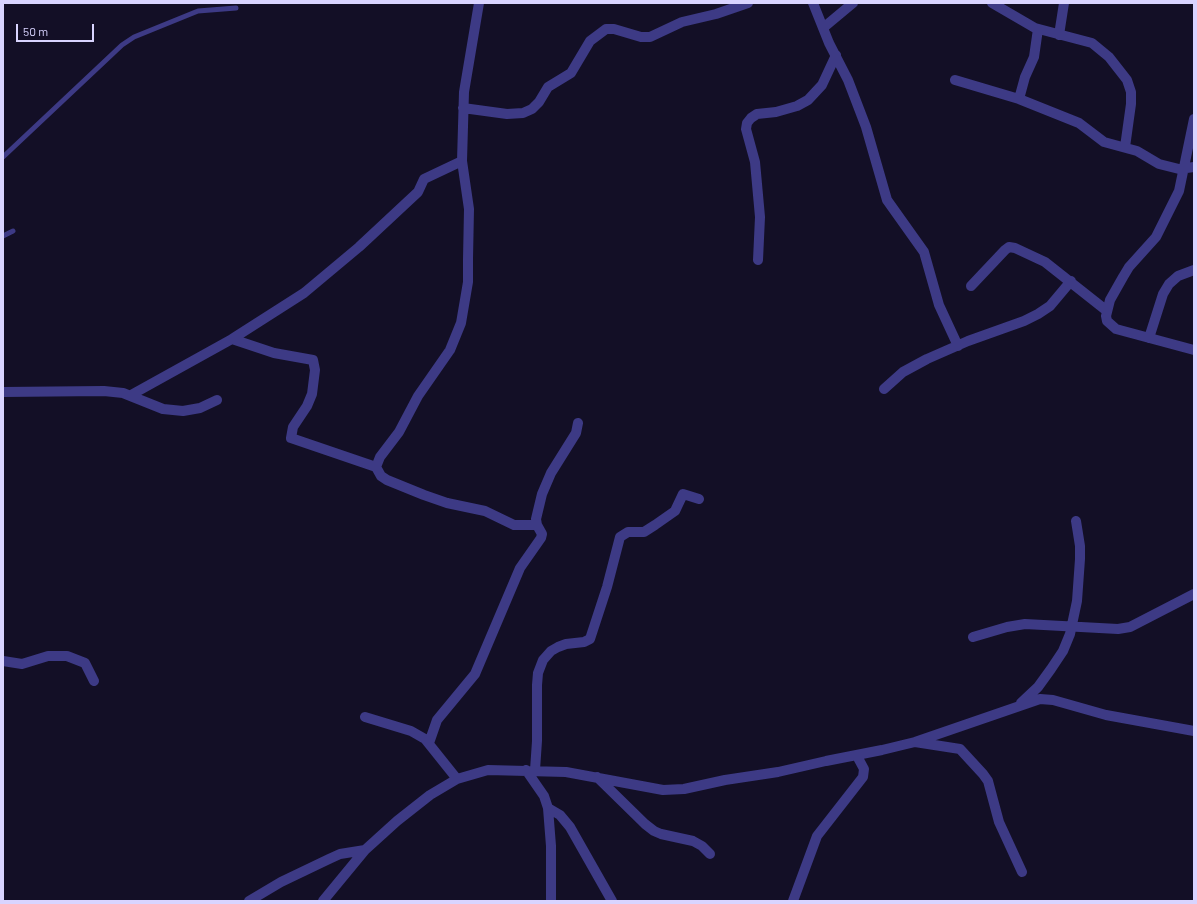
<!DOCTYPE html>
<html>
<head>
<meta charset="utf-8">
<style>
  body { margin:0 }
  #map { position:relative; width:1197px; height:904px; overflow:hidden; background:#130f26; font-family:Barlow,sans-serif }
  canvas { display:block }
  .frame { position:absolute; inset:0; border:4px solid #d9d4ff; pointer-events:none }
  .scale { position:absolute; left:16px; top:24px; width:78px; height:18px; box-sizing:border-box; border:2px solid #d9d4ff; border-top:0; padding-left:5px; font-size:12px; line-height:14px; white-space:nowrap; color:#d9d4ff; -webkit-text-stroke:3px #130f26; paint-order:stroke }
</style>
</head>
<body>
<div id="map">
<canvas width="1197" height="904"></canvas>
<div class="frame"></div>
<div class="scale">50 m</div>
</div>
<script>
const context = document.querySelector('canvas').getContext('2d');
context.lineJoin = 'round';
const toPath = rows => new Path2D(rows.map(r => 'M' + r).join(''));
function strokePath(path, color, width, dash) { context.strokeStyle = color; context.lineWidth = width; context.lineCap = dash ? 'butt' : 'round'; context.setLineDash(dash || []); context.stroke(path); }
strokePath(toPath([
  [3,157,122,45,134,37,198,11,236,8],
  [3,236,13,231]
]), '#3d3a85', 5);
strokePath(toPath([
  [479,3,464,92,462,161,469,209,468,259,468,282,461,323,450,350,418,396,399,432,380,457,376,467,381,476,387,480,424,495,447,503,485,511,514,525,537,525],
  [813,3,829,43,848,80,866,127,887,200,924,252,939,305,958,346],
  [992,3,1035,28,1092,43,1109,57,1127,80,1131,92,1131,104,1125,147],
  [823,28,853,3],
  [1059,35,1064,3],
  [955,80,1019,99,1079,123,1104,142,1137,151,1159,164,1179,169,1194,167],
  [1019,99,1025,77,1034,57,1038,29],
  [463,108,507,114,523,113,532,109,539,102,548,87,571,73,590,41,606,29,614,29,641,37,650,37,682,22,716,14,748,3],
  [1194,119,1179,191,1156,237,1129,267,1123,277,1110,300,1106,316,1107,321,1116,329,1194,350],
  [758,260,760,217,755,162,746,129,747,123,751,118,757,114,776,112,797,106,808,100,822,85,836,55],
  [971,286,1005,250,1009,247,1015,248,1045,262,1107,311],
  [1149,338,1163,294,1169,284,1178,276,1194,270],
  [232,339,274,353,313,360,315,370,312,394,307,406,293,427,291,438,376,467],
  [884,389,903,372,927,359,968,341,1024,321,1038,314,1050,306,1071,281],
  [3,392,104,391,123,393,163,409,183,411,200,408,217,400],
  [131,395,232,339,304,293,359,247,418,192,424,179,462,161],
  [973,637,1007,627,1025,624,1118,629,1130,627,1194,594],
  [3,661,22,664,48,656,67,656,85,663,94,681],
  [1021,703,1038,687,1051,669,1063,651,1070,634,1077,601,1080,559,1080,546,1076,521],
  [365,717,411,731,425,739,457,779],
  [915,742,960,749,983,774,988,781,999,822,1022,872],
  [429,743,437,720,475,674,520,568,541,538,542,534,537,525,536,519,542,494,551,473,576,433,578,423],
  [526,770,544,796,548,808,551,846,551,901],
  [535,770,537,741,537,685,538,673,543,660,551,651,558,647,566,644,584,642,590,639,607,587,620,537,628,532,644,532,655,525,675,511,683,494,699,499],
  [597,777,645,824,654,831,661,834,693,841,702,846,710,854],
  [548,808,560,815,570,827,612,901],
  [249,901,281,882,329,859,340,854,365,850],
  [323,901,365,850,397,821,430,795,457,779,488,770,566,772,663,790,684,789,725,780,778,772,826,761,882,750,915,742,1040,699,1053,700,1106,715,1194,731],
  [793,901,817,836,863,777,864,769,857,756]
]), '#3d3a85', 10);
</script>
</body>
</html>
